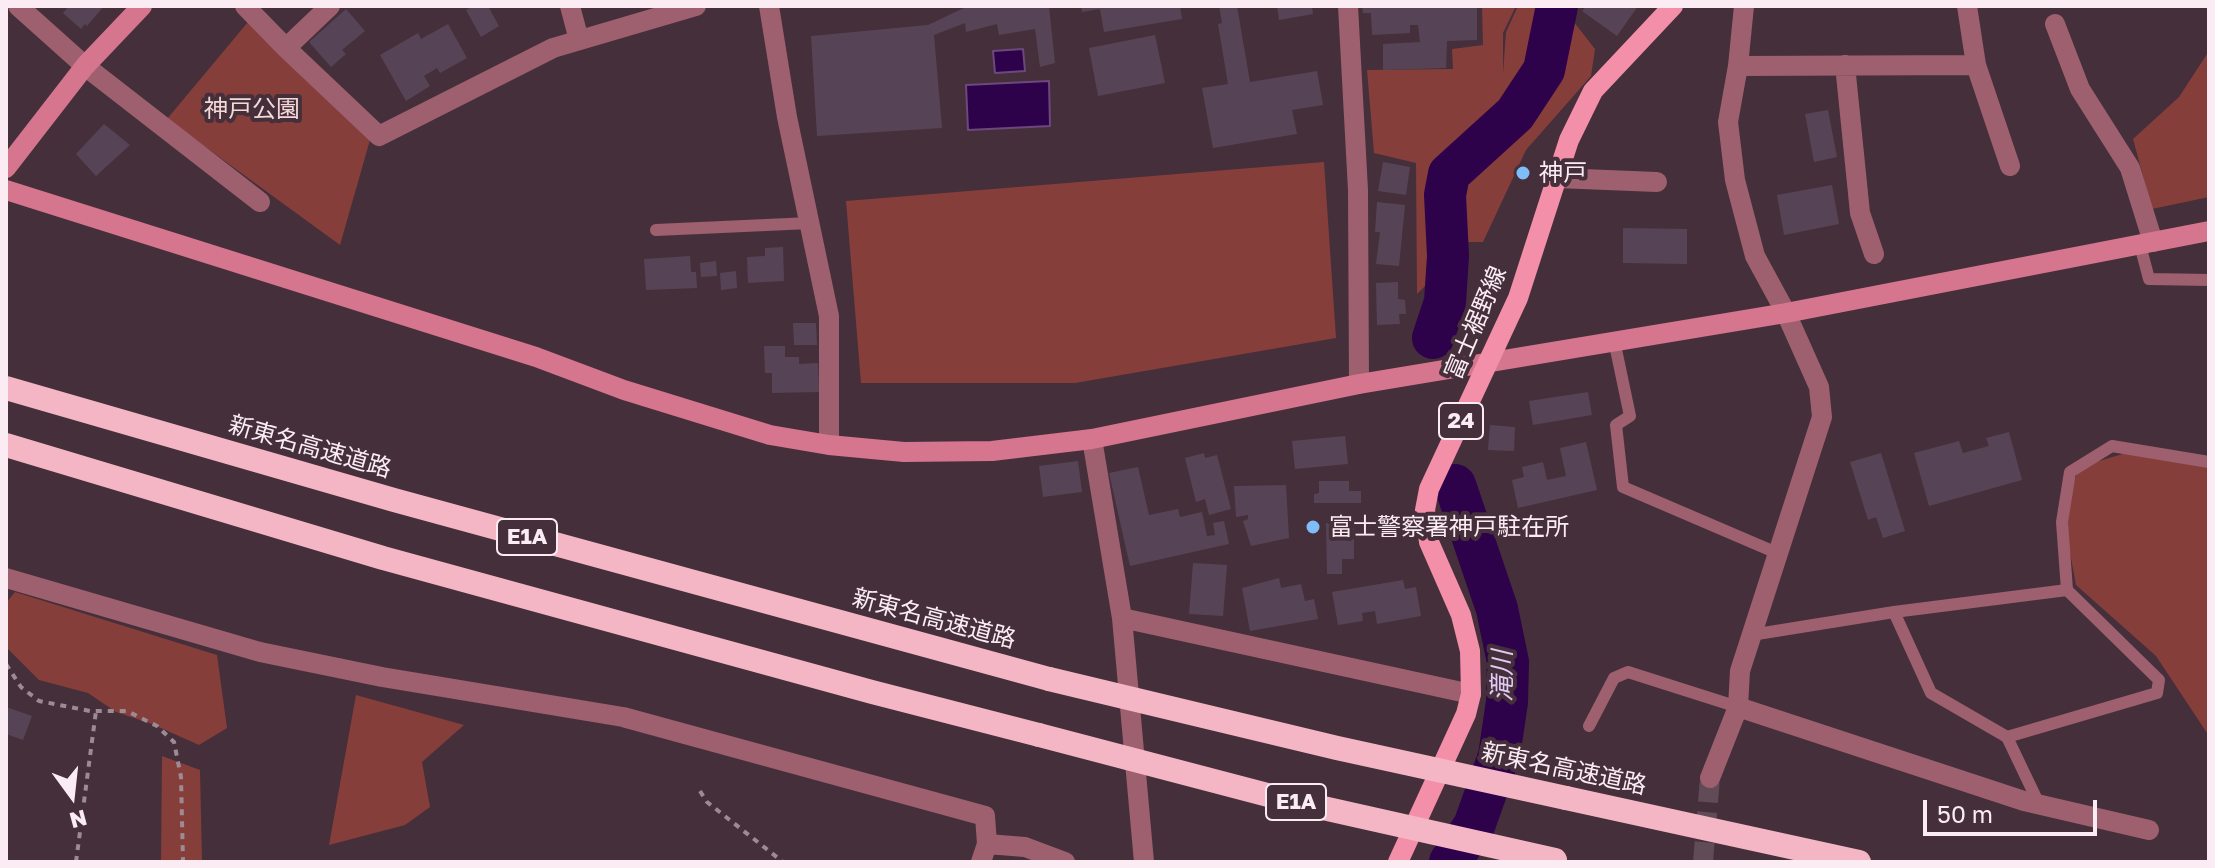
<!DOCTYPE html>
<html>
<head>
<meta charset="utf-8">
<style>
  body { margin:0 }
  #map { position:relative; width:2215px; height:868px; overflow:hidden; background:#452f3b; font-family:"Golos Text",sans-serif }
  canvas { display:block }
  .frame { position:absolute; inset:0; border:8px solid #fbecf3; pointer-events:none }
  .north { position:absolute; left:32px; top:756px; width:80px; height:80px; -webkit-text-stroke:6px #452f3b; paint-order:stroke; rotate:165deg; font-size:22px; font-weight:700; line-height:32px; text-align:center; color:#fbecf3 }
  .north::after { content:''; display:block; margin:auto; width:28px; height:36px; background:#fbecf3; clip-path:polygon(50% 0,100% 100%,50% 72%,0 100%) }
  .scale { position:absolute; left:1923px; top:800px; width:174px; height:36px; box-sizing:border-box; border:4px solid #fbecf3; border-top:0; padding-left:10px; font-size:24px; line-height:28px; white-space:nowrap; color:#fbecf3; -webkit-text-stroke:6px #452f3b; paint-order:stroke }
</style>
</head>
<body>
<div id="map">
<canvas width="2215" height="868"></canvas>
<div class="frame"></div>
<div class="north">N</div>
<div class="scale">50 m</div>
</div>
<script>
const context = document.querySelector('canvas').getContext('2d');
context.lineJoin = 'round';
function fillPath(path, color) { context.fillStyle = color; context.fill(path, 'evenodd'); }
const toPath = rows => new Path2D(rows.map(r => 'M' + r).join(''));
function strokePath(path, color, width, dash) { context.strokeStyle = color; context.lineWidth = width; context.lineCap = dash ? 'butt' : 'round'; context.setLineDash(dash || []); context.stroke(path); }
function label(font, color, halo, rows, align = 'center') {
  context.font = font + ' "Golos Text","Noto Sans JP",sans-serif'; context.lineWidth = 8; context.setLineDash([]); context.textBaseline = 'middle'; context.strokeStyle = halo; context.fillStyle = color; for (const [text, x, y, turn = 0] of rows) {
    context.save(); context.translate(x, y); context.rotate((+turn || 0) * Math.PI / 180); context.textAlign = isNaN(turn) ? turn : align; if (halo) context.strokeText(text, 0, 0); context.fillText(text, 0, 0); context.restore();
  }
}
fillPath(toPath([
  [1482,6,1516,6,1503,33,1503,74,1506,32,1518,6,1572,6,1570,17,1595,49,1591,76,1526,150,1483,242,1446,242,1430,281,1417,294,1416,163,1374,153,1367,70,1453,69,1452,49,1483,45],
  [248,22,370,140,340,245,167,119],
  [2209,51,2209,197,2152,209,2133,139,2179,97],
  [1324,162,1336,338,1075,383,861,383,846,201],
  [2136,450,2209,467,2209,736,2156,656,2076,585,2063,515,2079,467],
  [15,592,217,655,227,728,199,745,152,724,116,712,88,693,39,680,6,647,6,603],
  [356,695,464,725,422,762,430,807,405,825,329,845],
  [162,756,200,770,202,862,161,862]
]), '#863e3b');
const water = toPath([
  [1023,49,1025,71,995,73,993,51,1023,49],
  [1049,81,1050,126,968,130,966,85,1049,81]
]);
fillPath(water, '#2e014b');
strokePath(water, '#6c487d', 2);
strokePath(toPath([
  [1433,338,1445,302,1448,256,1445,195,1449,174,1515,114,1544,70,1557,6],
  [1450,862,1474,826,1499,756,1507,702,1508,662,1497,609,1455,485]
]), '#2e014b', 42);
fillPath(toPath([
  [69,6,104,6,87,26,85,24,81,29,63,13],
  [473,6,488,6,499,26,481,37,466,10],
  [1049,6,1055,63,1040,67,1035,29,999,35,997,24,966,32,965,23,934,35,942,128,817,136,811,36,928,25,966,7],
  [1081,6,1180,6,1182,19,1104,32,1100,9,1082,12],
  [1219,6,1237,6,1250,82,1317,71,1323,105,1292,110,1297,134,1213,148,1202,88,1228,84,1218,24,1222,23],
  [1277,6,1312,6,1313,14,1279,20],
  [1362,6,1477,6,1477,40,1447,41,1446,68,1383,70,1383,44,1420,42,1418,25,1410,25,1410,33,1372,35,1371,13,1363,13],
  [1586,6,1638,6,1617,36,1582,11],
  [346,9,365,31,342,50,346,54,331,67,309,42],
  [448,24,467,58,440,73,437,68,424,76,430,86,406,101,380,55,418,33,421,39],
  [1155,35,1165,83,1098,96,1089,48],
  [1828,110,1837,157,1814,162,1805,114],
  [104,124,130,145,96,176,76,154],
  [1383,162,1410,167,1406,195,1378,191],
  [1832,185,1839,224,1784,235,1777,195],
  [1377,202,1405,205,1399,266,1376,264,1380,232,1375,232],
  [1623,228,1687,229,1687,264,1623,263],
  [783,247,784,281,748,283,747,257,765,256,765,248],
  [690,256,691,272,696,272,697,288,646,290,644,259],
  [716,261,717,276,701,277,700,263],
  [736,271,737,288,721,290,720,273],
  [1398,282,1398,299,1405,300,1406,314,1399,314,1400,324,1377,325,1376,283],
  [793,323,816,323,817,345,794,345],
  [764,346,785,346,785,357,799,357,799,364,818,363,819,392,772,393,772,373,765,373],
  [1588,392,1592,415,1533,425,1529,401],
  [1490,425,1515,427,1514,451,1488,450],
  [2009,432,2022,480,1929,506,1914,453,1959,441,1963,453,1989,446,1986,438],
  [1345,436,1348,464,1295,469,1292,441],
  [1586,442,1597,490,1518,508,1512,480,1524,477,1522,467,1543,462,1547,480,1566,476,1560,448],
  [1204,453,1205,458,1217,455,1231,509,1209,515,1205,499,1196,502,1185,458],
  [1881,453,1905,531,1883,538,1876,517,1868,520,1850,462],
  [1078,461,1082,492,1043,497,1039,466],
  [1138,467,1149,515,1178,509,1180,517,1202,512,1207,536,1215,535,1213,523,1224,521,1229,544,1130,566,1109,473],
  [1319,481,1349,481,1349,491,1361,491,1361,503,1314,503,1314,494,1319,493],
  [1286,485,1289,538,1251,546,1243,521,1248,519,1248,515,1236,517,1234,486],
  [1326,523,1354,523,1354,559,1342,559,1342,574,1327,574],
  [1193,563,1227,565,1223,616,1189,614],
  [1279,578,1281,588,1301,584,1305,601,1314,599,1318,619,1250,631,1242,588],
  [1403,580,1405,589,1416,587,1421,616,1377,624,1375,611,1362,613,1363,621,1338,625,1332,592],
  [6,707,32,716,23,740,6,734]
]), '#564456');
strokePath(toPath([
  [1703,862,1710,778]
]), '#604b57', 20, [20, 10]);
strokePath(toPath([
  [6,664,21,687,39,701,90,711,127,711,157,726,174,742,181,777,183,862],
  [700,791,707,802,783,862],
  [76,862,96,711]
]), '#9d8b94', 4, [6, 6]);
strokePath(toPath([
  [656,230,810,223],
  [2140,245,2149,279,2209,280],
  [1614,340,1630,416,1616,425,1623,487,1777,553],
  [1894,612,1931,693,2007,737],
  [1751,635,1894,612,2067,590,2062,522,2070,472,2112,446,2209,462],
  [1589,726,1614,678,1628,672,1738,707],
  [2039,804,2007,737,2157,693,2159,680,2067,590]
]), '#9e606f', 12);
strokePath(toPath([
  [18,6,85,66,260,202],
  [245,6,286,48,330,6],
  [570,6,579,40],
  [769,6,787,117,829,316,829,445],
  [1348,6,1358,190,1359,384],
  [1967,6,1976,65,2010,166],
  [2055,24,2080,89,2130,168,2153,242],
  [286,48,379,136,553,48,696,6],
  [1845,65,1860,213,1874,254],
  [1738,66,1976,65],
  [1557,178,1657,182],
  [1092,439,1122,618,1144,862],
  [6,578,260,652,382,677,623,717,985,816,987,844],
  [1122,618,1471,694],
  [1738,707,2024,801,2149,830],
  [1710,778,1738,707,1740,671,1822,417,1819,387,1786,313,1755,256,1735,180,1728,122,1738,66,1744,6],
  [981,862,987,844,1025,847,1065,862]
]), '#9e606f', 20);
strokePath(toPath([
  [6,168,85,66,142,6],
  [6,190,536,357,624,390,770,435,829,445,904,452,992,451,1092,439,1359,384,1786,313,2209,231]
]), '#d6758e', 20);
strokePath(toPath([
  [1398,862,1466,714,1471,694,1470,651,1461,615,1429,542,1425,510,1429,489,1518,298,1569,140,1593,91,1673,6]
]), '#f38fa8', 20);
strokePath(toPath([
  [6,388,394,500,1049,679],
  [6,445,383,558,872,692,1039,735],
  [1566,798,1859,862]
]), '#f4b6c4', 24);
strokePath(toPath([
  [1049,679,1337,748,1566,798],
  [1039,735,1283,799,1555,860]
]), '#f4b6c4', 24);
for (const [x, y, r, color] of [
  [1523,173,8,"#7fbdf9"],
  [1313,527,8,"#7fbdf9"]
]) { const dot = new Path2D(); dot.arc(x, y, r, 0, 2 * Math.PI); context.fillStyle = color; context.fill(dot); strokePath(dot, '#452f3b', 3); }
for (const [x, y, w] of [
  [1461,421,44],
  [527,537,60],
  [1296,802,60]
]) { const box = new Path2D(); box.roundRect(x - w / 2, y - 18, w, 36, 6); context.fillStyle = '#452f3b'; context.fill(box); strokePath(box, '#fbecf3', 2); }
label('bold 22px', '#fbecf3', null, [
  ["24",1461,421],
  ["E1A",527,537],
  ["E1A",1296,802]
]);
label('24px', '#f4d9d7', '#452f3b', [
  ["神戸公園",252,109]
]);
label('24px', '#fbecf3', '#452f3b', [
  ["神戸",1539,173],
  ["富士警察署神戸駐在所",1329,527]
], 'left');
label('24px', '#fbecf3', '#452f3b', [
  ["富士裾野線",1476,323,-67],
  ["新東名高速道路",310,447,16],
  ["新東名高速道路",934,619,15],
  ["新東名高速道路",1564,769,12]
]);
label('italic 26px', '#decaf4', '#452f3b', [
  ["滝川",1503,676,-90]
]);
</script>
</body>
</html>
